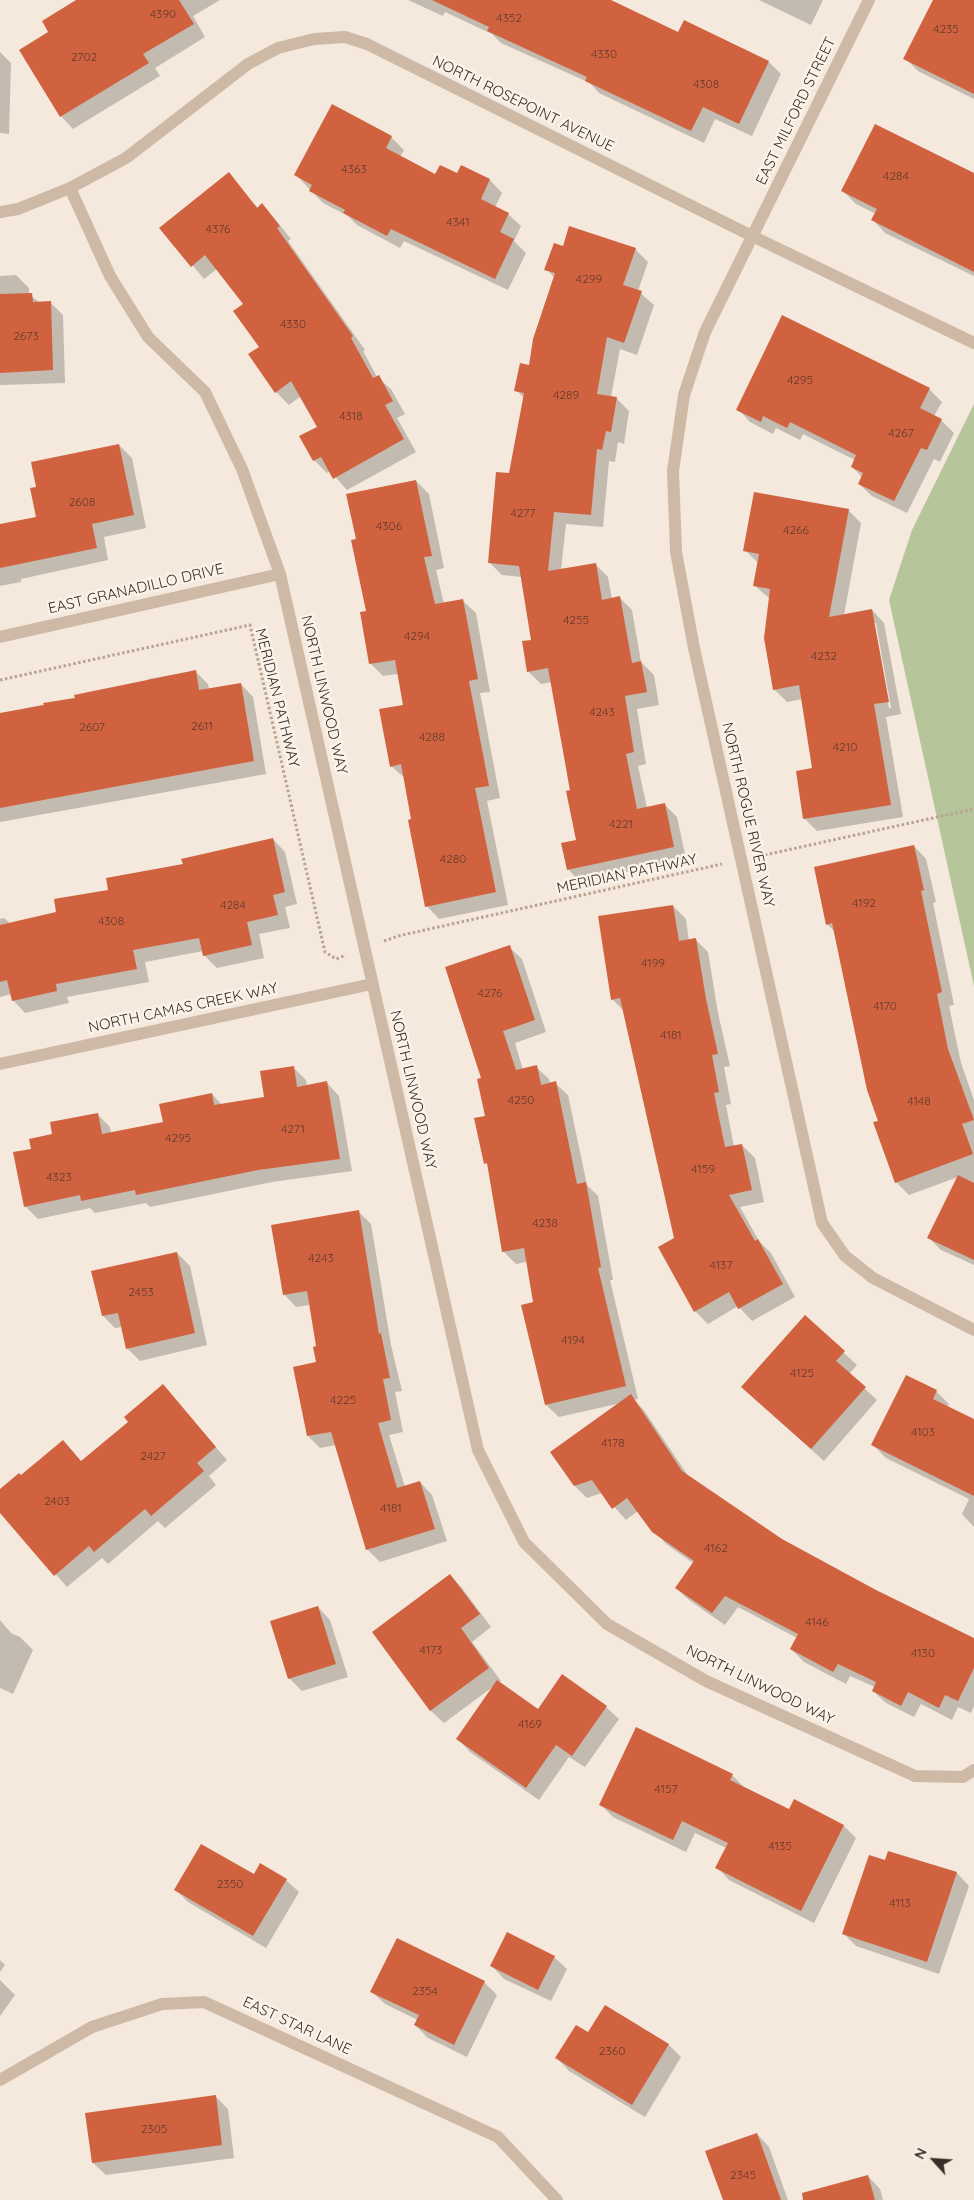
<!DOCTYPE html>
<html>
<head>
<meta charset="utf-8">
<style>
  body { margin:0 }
  #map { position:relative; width:974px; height:2200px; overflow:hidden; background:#f4e9dc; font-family:Quicksand,sans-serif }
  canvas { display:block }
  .north { position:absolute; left:909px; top:2135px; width:50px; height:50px; -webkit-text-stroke:4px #fbf3e9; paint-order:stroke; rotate:296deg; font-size:14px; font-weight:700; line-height:20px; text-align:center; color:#3a2e28 }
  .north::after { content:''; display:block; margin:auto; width:18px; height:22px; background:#3a2e28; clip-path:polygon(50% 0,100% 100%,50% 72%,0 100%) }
</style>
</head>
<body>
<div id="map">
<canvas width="974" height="2200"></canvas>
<div class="north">N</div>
</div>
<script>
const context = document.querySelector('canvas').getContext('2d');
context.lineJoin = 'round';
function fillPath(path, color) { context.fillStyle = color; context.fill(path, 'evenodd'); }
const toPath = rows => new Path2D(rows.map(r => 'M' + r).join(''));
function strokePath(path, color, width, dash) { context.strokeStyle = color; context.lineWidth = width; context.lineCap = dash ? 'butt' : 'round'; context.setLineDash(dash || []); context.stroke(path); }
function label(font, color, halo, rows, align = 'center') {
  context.font = font + ' Quicksand,sans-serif'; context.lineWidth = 5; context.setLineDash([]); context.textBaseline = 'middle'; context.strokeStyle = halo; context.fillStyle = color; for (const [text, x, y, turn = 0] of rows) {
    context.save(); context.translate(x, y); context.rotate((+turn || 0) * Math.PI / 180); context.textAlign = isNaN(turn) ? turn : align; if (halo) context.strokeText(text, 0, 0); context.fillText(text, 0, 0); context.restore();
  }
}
fillPath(toPath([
  [974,404,974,986,889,600,912,530]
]), '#b7c59b');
fillPath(toPath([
  [79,0,220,0,193,16,205,37,155,68,160,76,73,129,61,116,50,32],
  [408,0,608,0,678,34,769,62,781,74,752,136,715,119,704,143,599,93,590,83,501,43,492,34,445,12,443,16],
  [759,0,823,0,811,25],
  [934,0,974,0,974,99,918,71,905,58],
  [0,52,11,63,9,134,0,133],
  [391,137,404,150,400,157,436,176,457,175,461,167,490,180,502,193,495,207,508,214,521,226,514,241,526,253,508,290,404,241,400,248,357,225,348,216,323,203,296,175],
  [229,174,258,208,262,205,274,218,291,239,288,241,365,350,363,351,377,377,391,389,405,414,397,418,416,452,347,490,330,471,327,473,314,460,318,427,301,396,289,405,276,392,245,304,217,269,204,279,161,228],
  [974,175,974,276,885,233,873,220,876,214,856,204,843,191],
  [564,248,635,249,648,262,638,291,654,305,637,355,620,349,611,397,617,399,629,411,624,444,618,442,615,462,609,461,603,527,566,524,561,570,595,564,608,577,612,599,620,598,632,610,641,662,654,675,659,705,637,709,646,764,638,766,647,808,664,804,677,817,686,859,580,882,568,869,578,841,552,682,541,684,528,671,533,641,522,577,502,575,489,562,510,474,525,399,516,390,530,366,555,278,546,269],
  [16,275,29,288,29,294,40,303,50,302,63,315,65,383,0,385,0,276],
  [929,389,942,402,934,416,941,420,954,433,940,462,934,459,907,513,872,496,859,484,862,477,852,467,855,460,803,434,800,440,776,428,773,434,750,422,738,409],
  [119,445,132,458,146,528,104,537,108,560,21,579,21,582,0,586,0,525,38,518,37,488],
  [416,481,429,494,444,568,436,570,444,604,463,601,476,613,490,692,480,693,500,798,487,801,508,905,439,919,427,906,405,778,391,766,404,706,398,674,383,676,371,664,367,612,357,540],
  [848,510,861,523,844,615,872,610,884,623,901,714,886,717,903,817,817,831,805,819,813,769,802,699,787,702,774,689,770,599,754,585,758,563,745,550],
  [873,623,876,623,891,708,889,708],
  [195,671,208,684,209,690,241,684,253,697,266,774,0,822,0,714,148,682,148,679],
  [273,839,285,852,297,904,285,907,290,928,259,934,264,958,217,968,204,955,203,951,145,962,149,982,67,997,69,1003,25,1013,13,1000,11,994,0,997,0,919,4,918,11,924,57,913,109,891,184,865],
  [914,846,926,859,936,902,933,903,954,1005,949,1006,961,1063,974,1100,974,1265,941,1250,929,1238,958,1177,909,1195,896,1182,879,1121,835,932,827,924],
  [673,906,686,919,689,941,696,940,708,952,718,1013,730,1066,724,1067,731,1104,726,1105,734,1147,742,1145,755,1158,764,1202,740,1207,759,1241,771,1253,795,1297,752,1321,738,1306,708,1324,695,1311,675,1238,625,1012,612,999],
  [509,947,522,959,546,1032,515,1043,523,1070,536,1067,549,1079,550,1084,555,1083,568,1095,587,1185,598,1196,613,1280,610,1280,638,1399,634,1400,643,1409,689,1477,781,1540,876,1591,974,1640,974,1706,971,1713,958,1707,952,1720,921,1704,914,1717,886,1703,873,1691,875,1687,850,1676,846,1684,804,1662,791,1649,797,1638,738,1607,725,1625,689,1600,676,1588,693,1563,666,1544,638,1511,626,1520,602,1493,587,1498,574,1485,621,1403,559,1417,546,1405,535,1303,527,1262,516,1264,503,1251,489,1166,486,1163,487,1117,483,1079],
  [293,1067,306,1080,307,1086,327,1083,339,1096,352,1171,272,1182,150,1207,146,1203,95,1213,90,1208,38,1219,25,1206,33,1150,54,1135,97,1114,110,1127,111,1133,164,1123,212,1094,222,1105,266,1098],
  [358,1211,371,1224,391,1345,402,1391,395,1392,403,1432,389,1435,405,1487,420,1482,432,1495,447,1541,380,1562,367,1549,336,1445,320,1448,308,1436,318,1363,318,1347,310,1305,296,1307,284,1294],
  [177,1253,190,1266,207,1345,140,1361,127,1348,122,1327,115,1328,103,1316],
  [805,1317,857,1365,849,1374,877,1400,824,1461,755,1399],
  [163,1386,227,1460,209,1476,216,1485,165,1528,158,1521,108,1564,102,1558,67,1587,0,1511,0,1492,82,1462,130,1422],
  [936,1391,949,1404,947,1407,974,1420,974,1527,962,1514,969,1499,886,1458,873,1445],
  [450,1575,462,1588,491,1627,472,1642,501,1681,499,1683,539,1711,606,1707,619,1719,585,1767,569,1757,539,1800,470,1752,458,1739,494,1686,444,1723,431,1711,373,1632],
  [318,1607,330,1620,348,1677,302,1691,289,1678],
  [0,1620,11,1633,20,1637,33,1650,13,1694,0,1688],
  [732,1775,745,1788,789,1811,844,1826,856,1838,814,1923,729,1880,717,1867,726,1848,695,1833,686,1852,613,1817,600,1804],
  [889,1852,957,1873,969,1886,939,1974,856,1946,843,1933,886,1862],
  [254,1876,286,1880,299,1892,266,1948,188,1902,176,1890],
  [554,1957,567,1969,551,2001,504,1979,492,1966],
  [0,1960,5,1965,0,1972],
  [0,1980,15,1995,0,2016],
  [484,1982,497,1995,467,2057,428,2038,415,2025,418,2020,385,2004,372,1992],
  [605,2006,669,2045,681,2057,645,2117,569,2071,557,2058,588,2034],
  [215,2096,228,2109,234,2158,106,2175,93,2163],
  [757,2134,769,2147,788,2200,724,2200],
  [868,2176,880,2189,883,2200,832,2200]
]), '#0003');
fillPath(toPath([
  [76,0,179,0,194,24,143,54,149,63,60,117,19,50,48,32,42,21],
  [432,0,611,0,678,32,684,20,769,61,739,124,703,107,691,131,585,81,587,77,487,31,489,27],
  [933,0,974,0,974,94,903,59],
  [332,104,392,136,386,148,435,174,440,165,457,173,461,165,490,179,481,199,509,213,500,232,514,239,495,279,391,229,387,236,343,213,345,210,309,191,312,185,294,175],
  [875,124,974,173,974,272,871,220,877,209,841,191],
  [229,172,257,208,262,203,280,226,277,228,353,336,351,338,373,378,379,375,393,401,385,405,404,439,333,479,321,457,313,461,299,436,317,427,291,381,275,393,248,354,259,347,233,311,243,304,205,255,191,267,159,228],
  [569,226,636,248,623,285,642,291,624,343,607,337,597,394,617,397,611,432,606,431,602,450,597,449,591,515,554,512,548,571,596,563,602,600,620,596,632,663,641,661,647,692,625,696,634,752,626,754,637,809,665,803,674,847,567,870,561,843,576,840,566,791,570,790,548,668,527,672,522,641,531,640,519,566,488,563,496,472,509,473,524,393,514,391,520,363,529,365,533,339,555,273,544,270,554,243,563,246],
  [32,293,33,302,51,301,53,370,0,373,0,294],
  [782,315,930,388,920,408,942,419,927,450,921,448,894,501,858,484,863,473,851,467,856,455,790,422,787,428,763,416,761,422,736,410],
  [119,444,134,515,92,524,97,548,0,568,0,524,36,517,30,488,36,487,31,462],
  [416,480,432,556,424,557,435,604,463,599,478,679,469,681,489,786,475,788,496,892,425,907,408,820,411,819,401,764,390,767,379,709,403,705,395,660,369,664,360,612,366,611,351,540,356,539,346,494],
  [754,492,849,509,829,617,872,609,889,702,874,704,891,805,803,819,796,771,812,768,799,685,773,690,764,638,770,589,753,586,759,554,743,551],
  [196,670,199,690,241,683,254,761,0,808,0,713,44,705,43,703,75,698,74,695],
  [273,838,285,892,273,895,278,915,247,922,252,945,203,956,199,938,133,950,137,969,56,984,57,991,12,1001,7,980,0,982,0,925,56,912,54,899,108,890,106,878,183,864,181,859],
  [914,845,924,890,921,891,942,992,937,994,948,1049,974,1120,962,1124,973,1154,895,1183,873,1122,878,1121,867,1090,832,923,826,925,814,867],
  [673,905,679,941,696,938,706,999,718,1054,712,1055,719,1092,714,1093,725,1147,742,1144,752,1190,729,1195,755,1241,758,1239,783,1284,738,1309,729,1292,694,1312,658,1247,674,1238,620,998,611,1000,598,916],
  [510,945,535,1020,503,1031,516,1070,537,1065,541,1085,556,1081,577,1184,586,1182,601,1267,598,1268,626,1386,545,1405,521,1305,533,1302,524,1248,502,1252,487,1163,484,1164,474,1118,485,1116,477,1079,481,1078,445,967],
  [294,1066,297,1087,327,1081,340,1159,258,1170,136,1195,135,1190,81,1201,80,1195,24,1207,13,1152,31,1149,29,1139,52,1134,50,1122,98,1113,102,1134,163,1122,159,1104,212,1093,214,1105,264,1097,260,1071],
  [958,1175,974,1183,974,1260,927,1238],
  [359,1210,379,1334,381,1333,390,1378,383,1379,391,1420,378,1423,397,1488,420,1481,435,1529,366,1550,331,1432,307,1436,293,1367,316,1362,313,1347,316,1346,307,1291,283,1295,271,1225],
  [177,1252,195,1333,126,1349,118,1313,102,1316,91,1271],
  [805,1315,845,1351,836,1361,866,1387,811,1449,741,1387],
  [906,1375,937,1390,933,1399,974,1419,974,1496,871,1445],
  [163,1384,216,1447,197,1463,204,1471,151,1516,145,1509,94,1552,89,1546,54,1576,0,1513,0,1489,19,1473,21,1475,63,1440,81,1461,128,1422,124,1417],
  [631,1394,682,1471,782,1539,876,1590,974,1638,974,1668,958,1701,945,1695,939,1708,908,1692,901,1706,872,1691,876,1682,838,1664,833,1672,790,1649,798,1634,725,1596,712,1613,675,1588,694,1561,652,1532,627,1498,612,1509,592,1480,574,1486,550,1452],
  [450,1574,480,1614,461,1628,489,1668,430,1711,372,1632],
  [318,1606,336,1664,288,1679,270,1621],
  [562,1674,607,1706,572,1756,556,1745,526,1788,456,1739,497,1680,538,1709],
  [636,1727,733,1774,730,1780,789,1809,794,1799,844,1825,801,1911,715,1868,728,1843,682,1821,673,1840,599,1805],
  [201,1844,254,1874,260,1863,287,1879,253,1936,174,1890],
  [888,1851,957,1872,927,1962,842,1934,869,1855,885,1860],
  [507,1932,555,1956,538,1990,490,1966],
  [397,1938,485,1981,454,2045,414,2025,419,2015,370,1992],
  [605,2005,669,2044,632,2105,555,2058,576,2025,588,2032],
  [216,2095,222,2145,92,2163,85,2113],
  [757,2133,781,2200,723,2200,705,2151],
  [868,2175,875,2200,803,2200,802,2193]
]), '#d0623f');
strokePath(toPath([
  [0,680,250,625,325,952,336,959,346,955],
  [760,856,974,809],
  [384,941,398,936,722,864]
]), '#baa291', 3, [2.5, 2.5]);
strokePath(toPath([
  [869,0,705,332,684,395,673,471,676,552,694,648,822,1223,845,1256,873,1278,974,1330],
  [70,188,110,276,148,337,205,392,242,469,280,574,478,1450,524,1542,607,1624,706,1681,915,1776,963,1777,974,1770],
  [0,212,18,209,70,188,126,158,248,64,278,48,314,39,345,37,367,44,752,236,974,343],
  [0,637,280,574],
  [0,1064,372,984],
  [0,2080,92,2027,162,2004,204,2002,498,2137,557,2200]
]), '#ceb9a7', 12);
label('12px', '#603b2e', null, [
  ["4390",163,14],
  ["4352",509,18],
  ["4235",946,29],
  ["4330",604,54],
  ["2702",84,57],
  ["4308",706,84],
  ["4363",354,169],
  ["4284",896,176],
  ["4341",458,222],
  ["4376",218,229],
  ["4299",589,279],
  ["4330",293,324],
  ["2673",26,336],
  ["4295",800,380],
  ["4289",566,395],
  ["4318",351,416],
  ["4267",901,433],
  ["2608",82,502],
  ["4277",523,513],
  ["4306",389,526],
  ["4266",796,530],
  ["4255",576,620],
  ["4294",417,636],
  ["4232",824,656],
  ["4243",602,712],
  ["2611",202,726],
  ["2607",92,727],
  ["4288",432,737],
  ["4210",845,747],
  ["4221",621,824],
  ["4280",453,859],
  ["4192",864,903],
  ["4284",233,905],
  ["4308",111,921],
  ["4199",653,963],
  ["4276",490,993],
  ["4170",885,1006],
  ["4181",671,1035],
  ["4250",521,1100],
  ["4148",919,1101],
  ["4271",293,1129],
  ["4295",178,1138],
  ["4159",703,1169],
  ["4323",59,1177],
  ["4238",545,1223],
  ["4243",321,1258],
  ["4137",721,1265],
  ["2453",141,1292],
  ["4194",573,1340],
  ["4125",802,1373],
  ["4225",343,1400],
  ["4103",923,1432],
  ["4178",613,1443],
  ["2427",153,1456],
  ["2403",57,1501],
  ["4181",391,1508],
  ["4162",716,1548],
  ["4146",817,1622],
  ["4173",431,1650],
  ["4130",923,1653],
  ["4169",530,1724],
  ["4157",666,1789],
  ["4135",780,1846],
  ["2350",230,1884],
  ["4113",900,1903],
  ["2354",425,1991],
  ["2360",612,2051],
  ["2305",154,2129],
  ["2345",743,2175]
]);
label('15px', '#3a2e28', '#fbf3e9', [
  ["NORTH ROSEPOINT AVENUE",523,104,26],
  ["EAST MILFORD STREET",796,111,-64],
  ["EAST GRANADILLO DRIVE",136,589,-13],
  ["NORTH LINWOOD WAY",324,695,77],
  ["MERIDIAN PATHWAY",277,698,76],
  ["NORTH ROGUE RIVER WAY",748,815,77],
  ["MERIDIAN PATHWAY",627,874,-12],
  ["NORTH CAMAS CREEK WAY",183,1008,-12],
  ["NORTH LINWOOD WAY",413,1090,77],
  ["NORTH LINWOOD WAY",760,1685,26],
  ["EAST STAR LANE",297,2026,25]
]);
</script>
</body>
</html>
